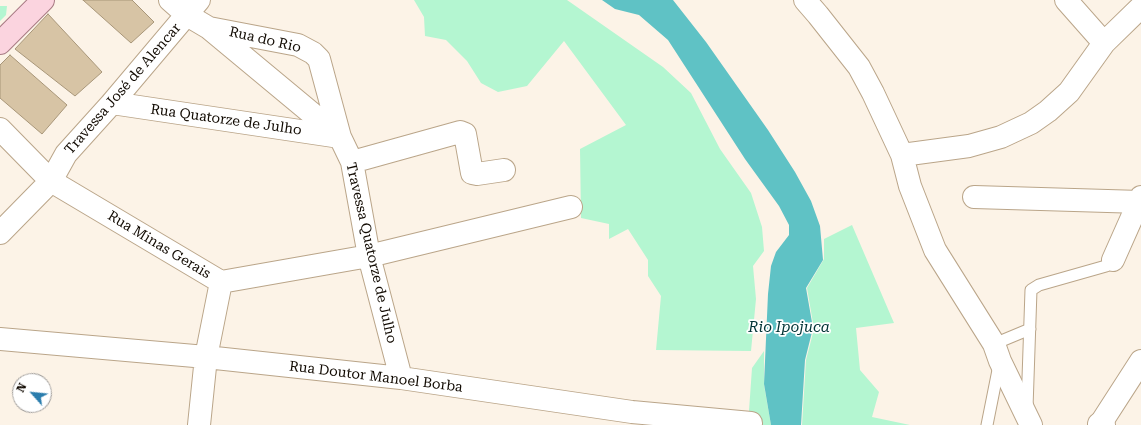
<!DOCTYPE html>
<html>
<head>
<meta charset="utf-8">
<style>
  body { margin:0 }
  #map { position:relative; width:1141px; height:425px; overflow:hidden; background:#fcf3e7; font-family:"Roboto Serif",serif }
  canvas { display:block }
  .north { position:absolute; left:12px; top:373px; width:40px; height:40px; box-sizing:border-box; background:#fff; border:1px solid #a09d9a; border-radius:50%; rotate:297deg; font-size:11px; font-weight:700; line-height:16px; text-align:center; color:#110a02 }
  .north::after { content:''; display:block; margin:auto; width:14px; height:18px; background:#2a7dad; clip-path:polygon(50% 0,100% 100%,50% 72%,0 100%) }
</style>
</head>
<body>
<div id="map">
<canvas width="1141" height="425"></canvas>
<div class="north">N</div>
</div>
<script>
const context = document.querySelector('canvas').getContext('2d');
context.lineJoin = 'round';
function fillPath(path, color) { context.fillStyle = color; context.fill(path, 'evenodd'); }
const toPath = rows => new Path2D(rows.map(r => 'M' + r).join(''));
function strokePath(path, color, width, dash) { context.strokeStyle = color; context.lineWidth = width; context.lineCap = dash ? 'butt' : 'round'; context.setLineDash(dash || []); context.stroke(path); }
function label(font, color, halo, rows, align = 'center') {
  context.font = font + ' "Roboto Serif",serif'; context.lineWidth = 3.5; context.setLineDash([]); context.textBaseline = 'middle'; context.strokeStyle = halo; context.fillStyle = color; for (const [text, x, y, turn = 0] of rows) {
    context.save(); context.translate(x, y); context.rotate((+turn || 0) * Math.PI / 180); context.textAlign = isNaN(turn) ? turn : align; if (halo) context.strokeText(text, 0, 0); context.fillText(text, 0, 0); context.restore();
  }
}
fillPath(toPath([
  [414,0,567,0,663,67,691,93,720,149,751,193,762,227,764,251,753,266,756,299,751,351,656,350,661,296,648,276,648,260,628,229,609,239,609,224,581,218,580,149,626,125,564,41,527,86,498,92,481,83,467,61,446,40,425,36,424,17],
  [0,6,7,6,6,15,0,21],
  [852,225,894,323,856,328,860,370,879,392,872,417,910,425,802,425,806,360,814,329,807,288,824,259,824,239],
  [764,351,764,385,771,425,748,425,752,368]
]), '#b4f6d1');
fillPath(toPath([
  [602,0,673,0,706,42,768,130,795,172,811,201,820,226,823,260,806,288,813,328,805,360,801,425,771,425,764,384,768,294,771,266,776,252,789,235,789,225,779,206,745,159,668,40,639,15,615,9]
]), '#5fc2c5');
const building = toPath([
  [83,0,132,0,154,22,131,43,83,0],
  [48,14,102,72,75,96,15,49,48,14],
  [10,55,67,105,42,134,0,98,0,65,10,55]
]);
fillPath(building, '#d7c4a5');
strokePath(building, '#a89679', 1);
const service = toPath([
  [994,344,1030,329],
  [1027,408,1031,290,1039,285,1106,266,1113,260],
  [987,425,999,365]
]);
const minor = toPath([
  [170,0,187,15,209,28,339,136],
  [805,0,818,15,859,67,873,93,902,155,910,186,935,250,994,344,1000,361,1031,425],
  [1066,0,1104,43],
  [209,28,298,45,313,53,319,59,340,137,352,162,369,256,401,378],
  [112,103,340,137],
  [0,129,51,181,221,282,369,256,571,207],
  [902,155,969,146,1001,137,1031,123,1048,111,1069,92,1104,43,1141,7],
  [352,162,460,132,465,134,472,173,477,174,504,170],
  [974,197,1141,202],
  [0,233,51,181,66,154,112,103,199,0],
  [1113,260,1141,197],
  [0,339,206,357,401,378,632,412,751,423],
  [1101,423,1141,361],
  [199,425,206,357,221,282]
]);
const tertiary = toPath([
  [1099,424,1104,425]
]);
const primary = toPath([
  [0,43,43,0]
]);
strokePath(service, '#baa589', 13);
strokePath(minor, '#baa589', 24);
strokePath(tertiary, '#baa589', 24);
strokePath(primary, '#a77a83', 24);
strokePath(service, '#fff', 11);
strokePath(minor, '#fff', 22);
strokePath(tertiary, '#fff', 22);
strokePath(primary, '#fbd4df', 22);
label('14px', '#110a02', '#fff', [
  ["Rua do Rio",265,40,13],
  ["Travessa José de Alencar",123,89,-49],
  ["Rua Quatorze de Julho",226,120,8],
  ["Rua Minas Gerais",159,245,31],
  ["Travessa Quatorze de Julho",371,253,77],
  ["Rua Doutor Manoel Borba",376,377,7]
]);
label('italic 15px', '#023436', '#fff', [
  ["Rio Ipojuca",789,328]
]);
</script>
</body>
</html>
